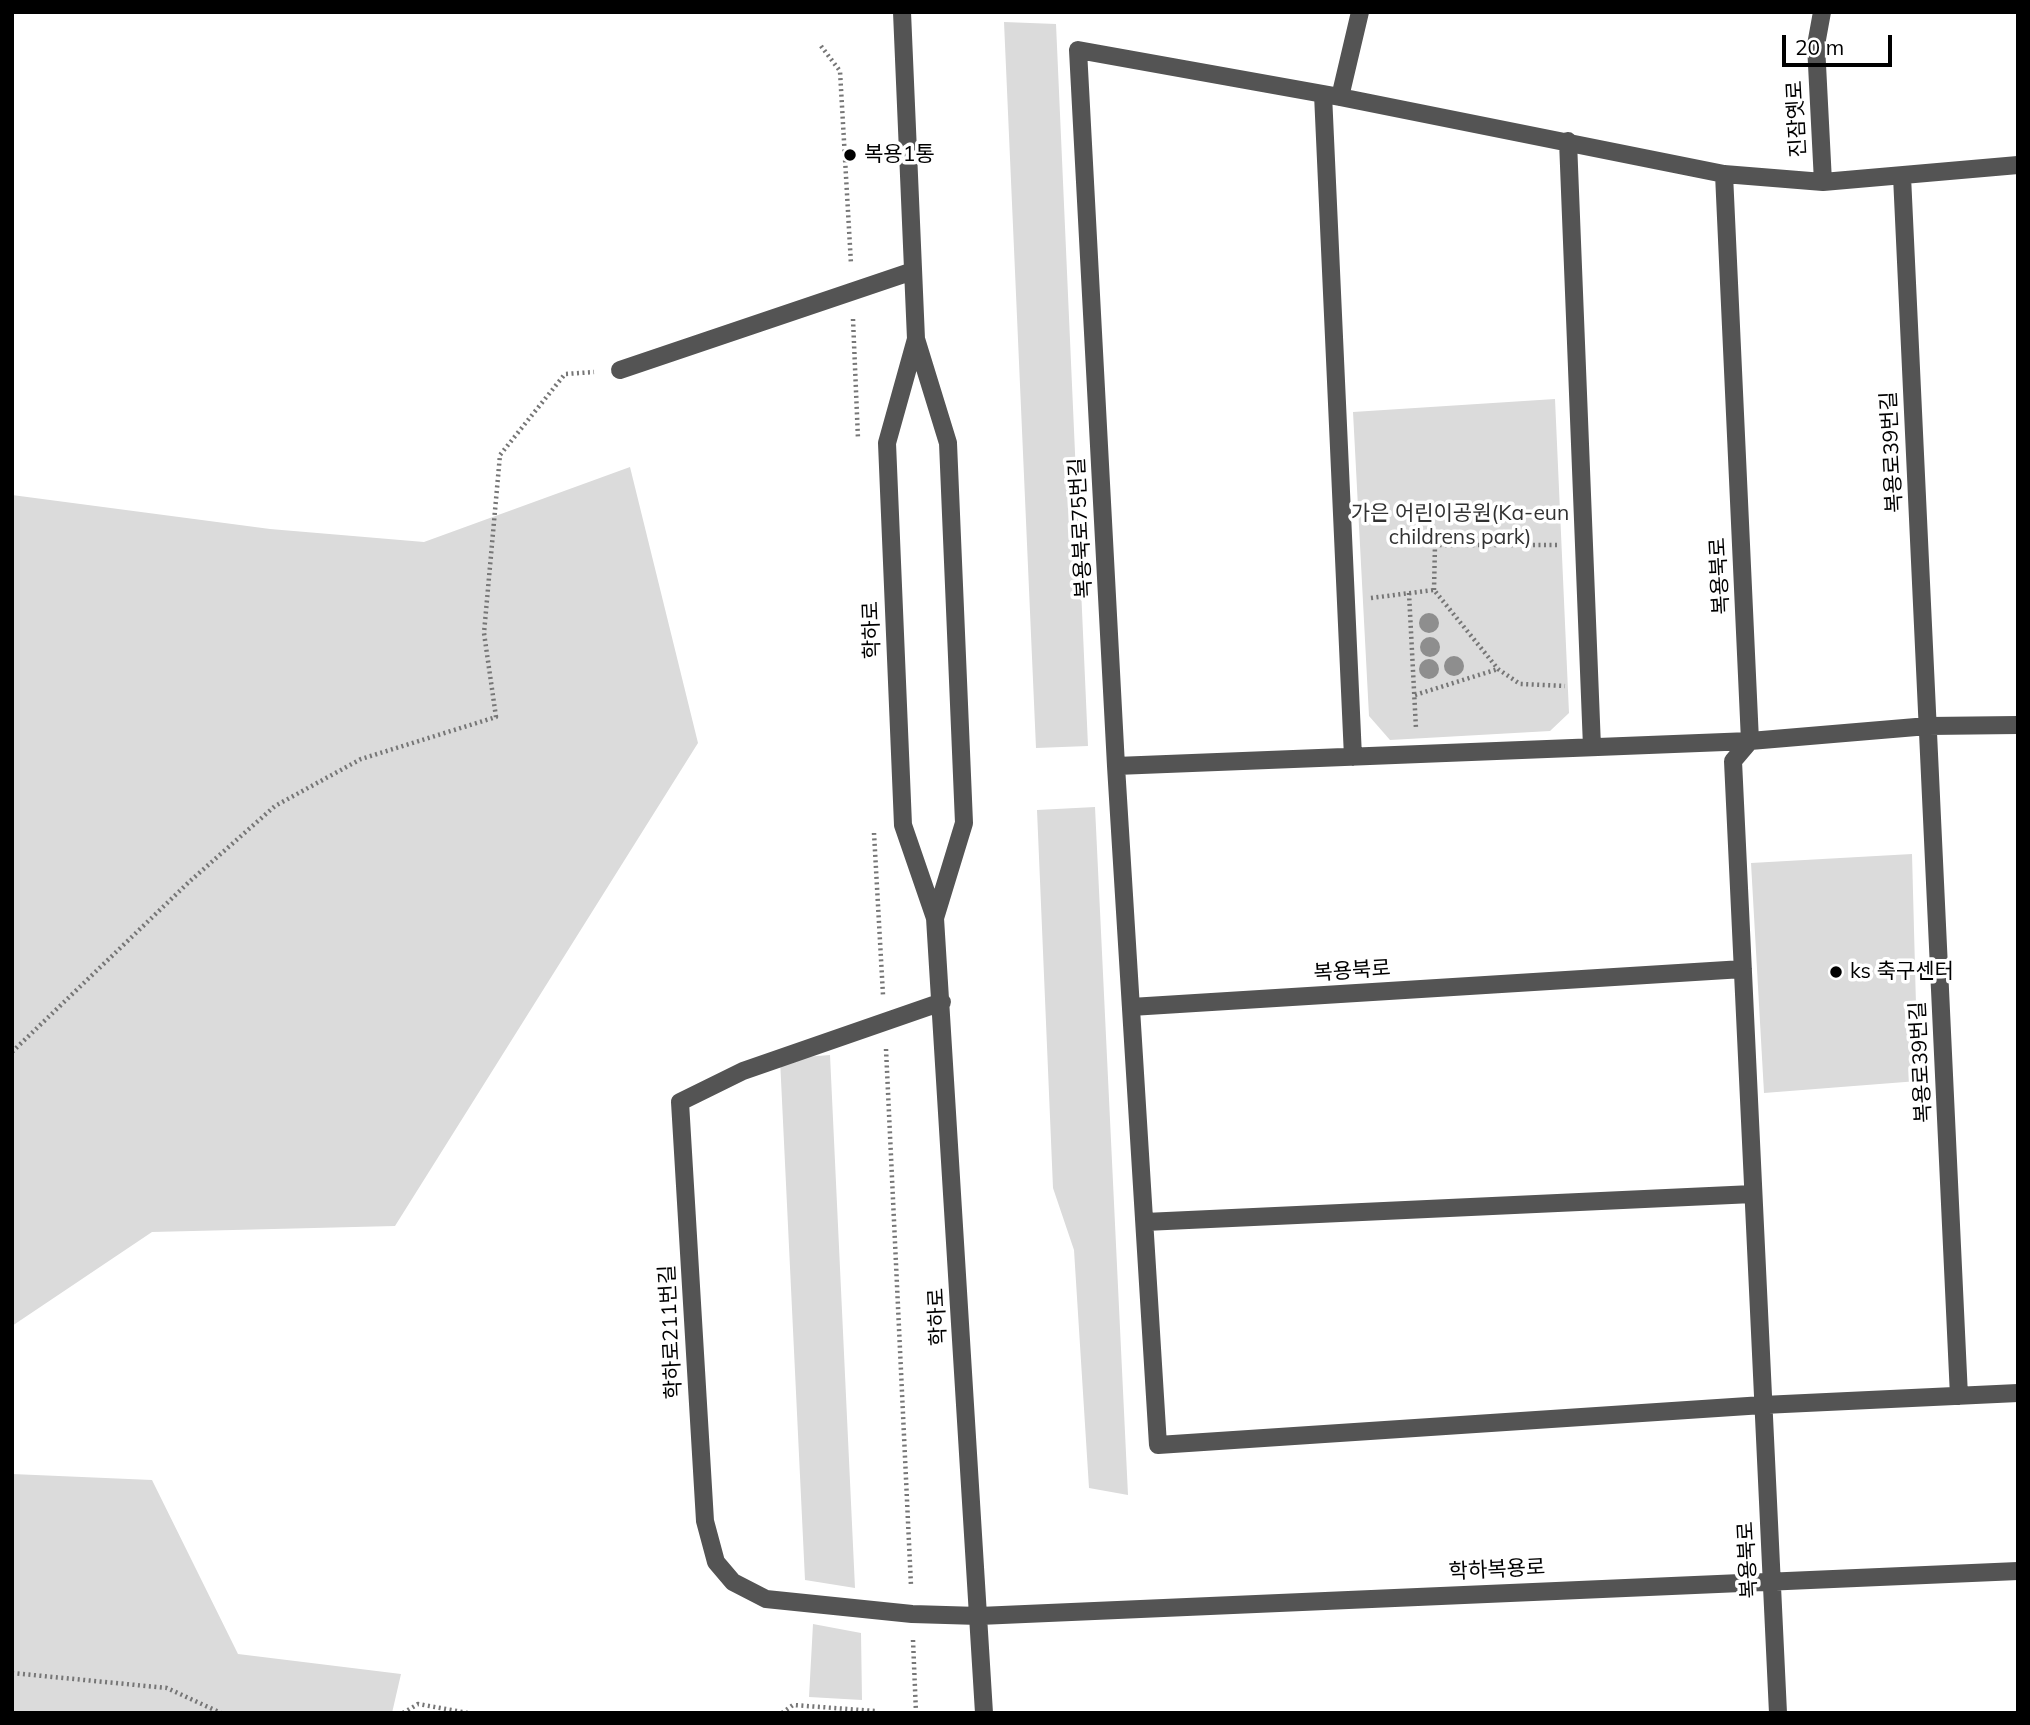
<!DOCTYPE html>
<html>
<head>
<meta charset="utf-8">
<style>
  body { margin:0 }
  #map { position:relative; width:2030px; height:1725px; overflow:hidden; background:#fff; font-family:Mulish,sans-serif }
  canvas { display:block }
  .frame { position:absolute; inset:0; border:14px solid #000; pointer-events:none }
  .scale { position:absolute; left:1782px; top:35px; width:110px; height:32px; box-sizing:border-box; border:4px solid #000; border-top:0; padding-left:9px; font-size:21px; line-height:24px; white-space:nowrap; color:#000; -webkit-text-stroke:5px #fff; paint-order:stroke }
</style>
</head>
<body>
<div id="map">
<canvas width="2030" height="1725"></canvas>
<div class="frame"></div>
<div class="scale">20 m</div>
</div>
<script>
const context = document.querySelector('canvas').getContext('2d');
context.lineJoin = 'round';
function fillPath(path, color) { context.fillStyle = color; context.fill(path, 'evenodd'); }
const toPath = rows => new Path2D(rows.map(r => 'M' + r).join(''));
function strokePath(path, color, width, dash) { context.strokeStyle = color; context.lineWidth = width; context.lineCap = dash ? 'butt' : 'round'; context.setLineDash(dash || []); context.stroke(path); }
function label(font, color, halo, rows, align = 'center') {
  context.font = font + ' Mulish,"Noto Sans KR",sans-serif'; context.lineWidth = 7; context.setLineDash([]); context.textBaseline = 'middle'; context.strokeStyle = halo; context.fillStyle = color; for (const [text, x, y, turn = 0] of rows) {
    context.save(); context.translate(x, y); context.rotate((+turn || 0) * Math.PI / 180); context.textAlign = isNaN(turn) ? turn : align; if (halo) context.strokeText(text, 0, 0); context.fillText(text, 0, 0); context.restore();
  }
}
fillPath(toPath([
  [1004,22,1056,24,1088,746,1036,748],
  [1555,399,1569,713,1550,731,1390,740,1369,716,1353,412],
  [630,467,698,743,395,1226,152,1232,12,1326,12,495,270,529,424,542],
  [1095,807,1128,1495,1089,1488,1074,1250,1053,1188,1037,810],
  [1912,854,1918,1081,1764,1093,1751,863],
  [830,1055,855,1588,805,1580,780,1059],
  [12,1474,152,1480,238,1654,401,1674,392,1713,12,1713],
  [813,1624,861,1633,862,1700,809,1697]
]), '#dbdbdb');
strokePath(toPath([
  [821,46,840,71,851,264],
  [853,319,858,439],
  [1434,590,1435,545,1557,545],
  [1409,593,1416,729],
  [1371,598,1434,590,1498,669,1520,684,1565,686],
  [1415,695,1498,669],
  [874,833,883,995],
  [886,1049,911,1586],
  [12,1052,189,882,275,806,361,759,496,717,484,633,500,455,565,374,594,372],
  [913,1640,916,1713],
  [12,1673,167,1688,221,1713],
  [403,1713,418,1704,468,1713],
  [782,1713,793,1705,875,1711]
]), '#767676', 4.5, [2, 3.5]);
strokePath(toPath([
  [902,12,916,339,948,443,964,823,935,918],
  [1822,12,1816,45,1823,182],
  [1323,94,1353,757],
  [1340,97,1360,12],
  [1568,141,1592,747],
  [2018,165,1823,182,1724,174,1340,97,1078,50,1116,766,1158,1445,1763,1405,2018,1393],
  [1724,174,1750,741,1733,761,1778,1713],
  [1902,176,1959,1396],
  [916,339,887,443,903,825,935,918,984,1713],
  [620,370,913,271],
  [1116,766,1750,741,1928,726,2018,725],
  [942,1002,743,1071,680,1102,705,1521,716,1562,733,1582,766,1599,912,1614,979,1616,2018,1571],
  [1131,1007,1743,969],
  [1145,1222,1753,1194]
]), '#545454', 18);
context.fillStyle = '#8e8e8e';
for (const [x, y] of [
  [1429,623],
  [1430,647],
  [1454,666],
  [1429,669]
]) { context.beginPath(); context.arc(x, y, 10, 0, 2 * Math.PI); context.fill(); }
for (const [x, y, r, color] of [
  [850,155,7,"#000"],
  [1836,972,7,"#000"]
]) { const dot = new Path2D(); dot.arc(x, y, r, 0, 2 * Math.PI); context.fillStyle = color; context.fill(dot); strokePath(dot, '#fff', 2.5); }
label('21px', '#000', '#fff', [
  ["진잠옛로",1797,119,-93],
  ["복용로39번길",1892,452,-93],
  ["복용북로75번길",1081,528,-93],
  ["복용북로",1720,576,-93],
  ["학하로",872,630,-92],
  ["복용북로",1352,971,-4],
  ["복용로39번길",1921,1062,-93],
  ["학하로",938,1317,-93],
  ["학하로211번길",671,1332,-93],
  ["복용북로",1748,1560,-93],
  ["학하복용로",1497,1570,-3]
]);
label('21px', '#000', '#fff', [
  ["복용1통",864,155],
  ["ks 축구센터",1850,972]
], 'left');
label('21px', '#323232', '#fff', [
  ["가은 어린이공원(Ka-eun",1460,514],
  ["childrens park)",1460,538]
]);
</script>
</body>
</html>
